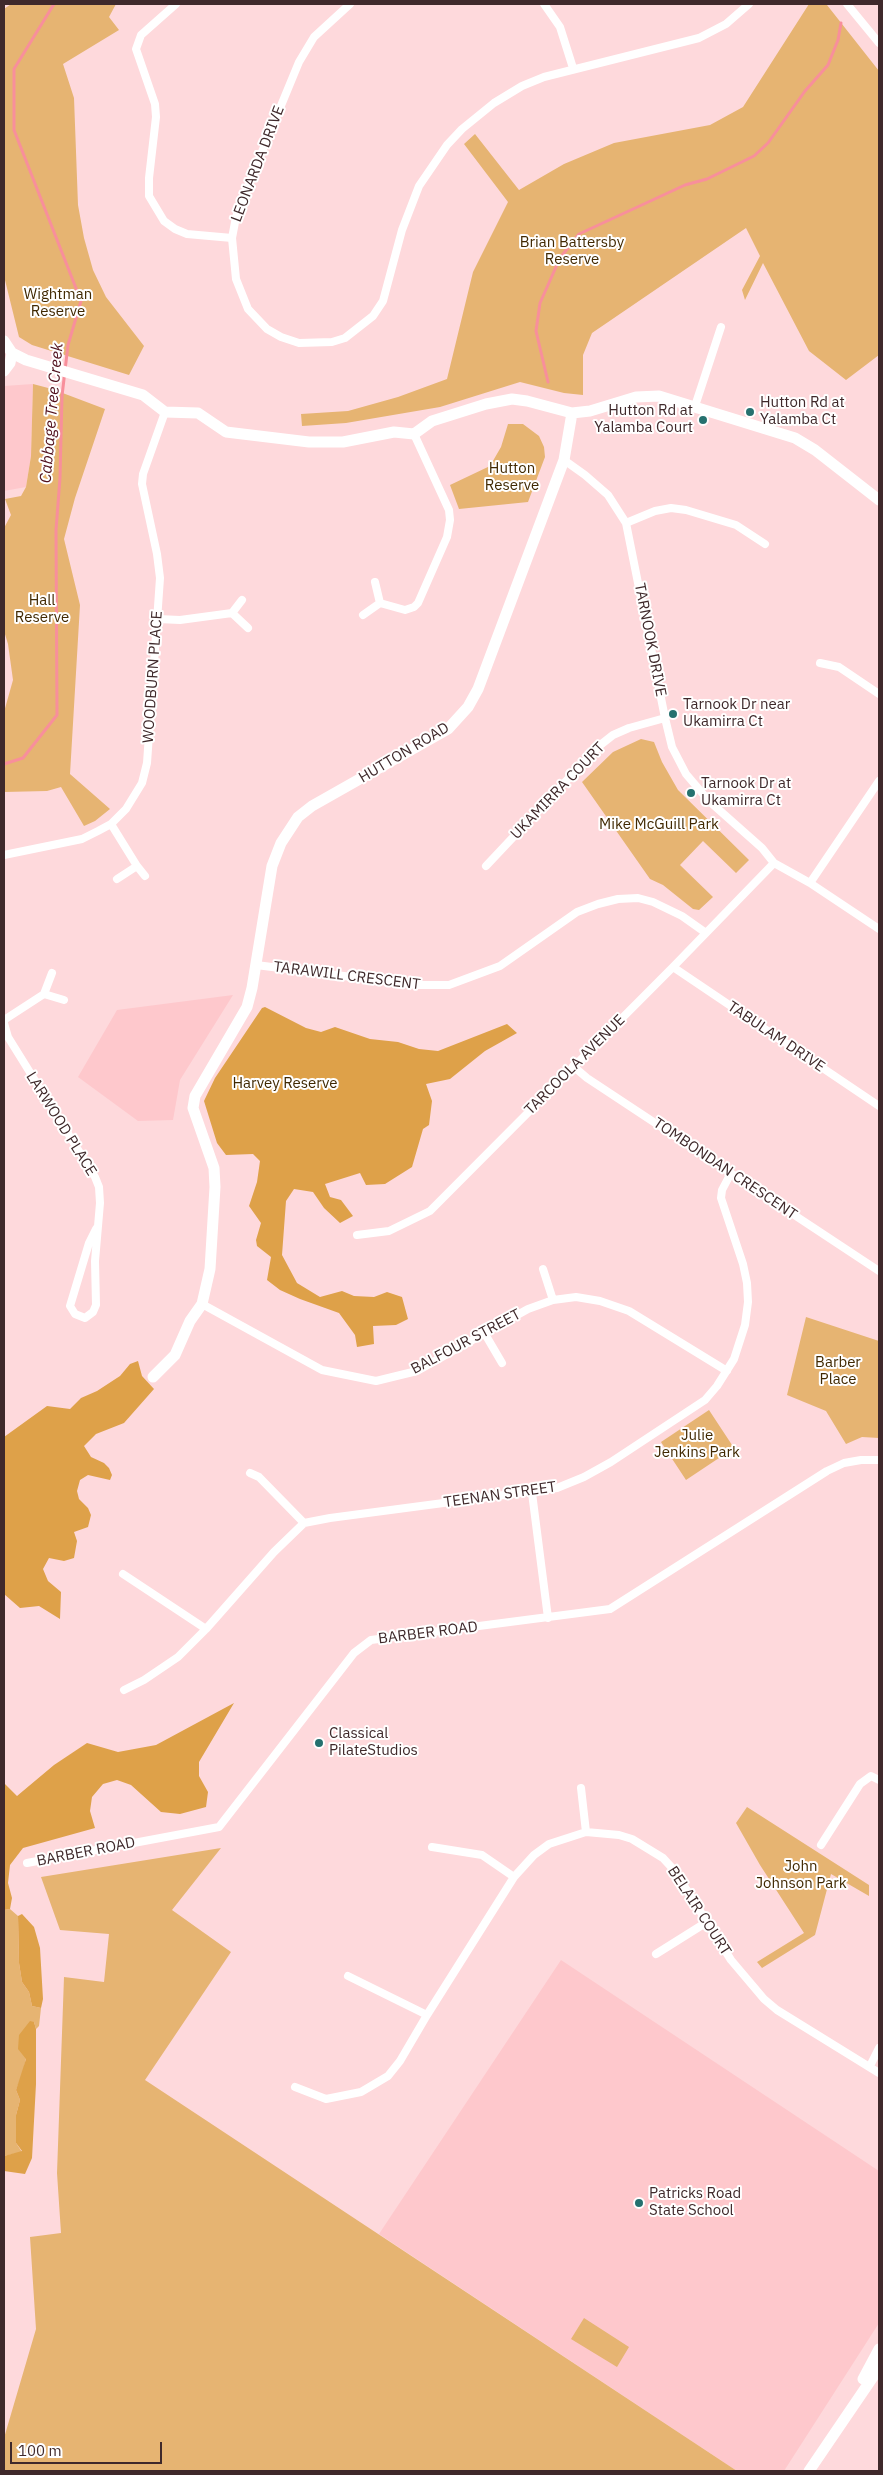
<!DOCTYPE html>
<html>
<head>
<meta charset="utf-8">
<style>
  body { margin:0 }
  #map { position:relative; width:883px; height:2475px; overflow:hidden; background:#fed9dc; font-family:"IBM Plex Sans",sans-serif }
  canvas { display:block }
  .frame { position:absolute; inset:0; border:5px solid #3f292b; pointer-events:none }
  .scale { position:absolute; left:10px; top:2442px; width:152px; height:22px; box-sizing:border-box; border:2px solid #3f292b; border-top:0; padding-left:6px; font-size:15px; line-height:18px; white-space:nowrap; color:#3f292b; -webkit-text-stroke:4px #fff; paint-order:stroke }
</style>
</head>
<body>
<div id="map">
<canvas width="883" height="2475"></canvas>
<div class="frame"></div>
<div class="scale">100 m</div>
</div>
<script>
const context = document.querySelector('canvas').getContext('2d');
context.lineJoin = 'round';
function fillPath(path, color) { context.fillStyle = color; context.fill(path, 'evenodd'); }
const toPath = rows => new Path2D(rows.map(r => 'M' + r).join(''));
function strokePath(path, color, width, dash) { context.strokeStyle = color; context.lineWidth = width; context.lineCap = dash ? 'butt' : 'round'; context.setLineDash(dash || []); context.stroke(path); }
function label(font, color, halo, rows, align = 'center') {
  context.font = font + ' "IBM Plex Sans",sans-serif'; context.lineWidth = 4; context.setLineDash([]); context.textBaseline = 'middle'; context.strokeStyle = halo; context.fillStyle = color; for (const [text, x, y, turn = 0] of rows) {
    context.save(); context.translate(x, y); context.rotate((+turn || 0) * Math.PI / 180); context.textAlign = isNaN(turn) ? turn : align; if (halo) context.strokeText(text, 0, 0); context.fillText(text, 0, 0); context.restore();
  }
}
fillPath(toPath([
  [33,384,31,456,26,487,4,491,4,386],
  [233,995,180,1080,173,1120,138,1121,78,1077,117,1010],
  [561,1960,879,2171,879,2323,784,2471,737,2471,379,2234]
]), '#fec8cc');
fillPath(toPath([
  [11,4,116,4,109,17,119,30,63,64,74,98,78,205,84,238,93,270,106,297,144,346,129,375,32,345,19,337,4,276,4,9],
  [809,4,827,5,879,71,879,355,846,380,809,351,763,263,745,300,742,290,760,256,746,228,592,333,583,355,583,395,564,393,520,382,440,407,346,423,302,426,301,414,348,411,398,397,447,379,473,272,508,202,464,144,475,134,519,190,564,164,614,143,710,125,743,107],
  [33,384,52,389,105,409,75,498,64,539,80,605,70,774,110,809,95,821,84,826,61,787,47,791,4,792,4,712,13,680,8,644,4,631,4,528,11,515,5,499,21,496,26,487,31,456],
  [508,424,523,424,539,436,544,447,545,457,528,502,459,509,450,485,490,466,501,447],
  [641,739,654,742,662,762,678,790,749,860,736,873,703,841,680,865,713,897,699,910,693,909,663,885,650,879,582,782,613,752],
  [806,1317,879,1341,879,1438,862,1437,846,1444,826,1411,787,1395],
  [709,1410,734,1448,686,1480,661,1442],
  [747,1807,869,1885,869,1896,831,1874,815,1935,762,1968,757,1962,804,1933,760,1865,736,1823],
  [221,1848,172,1910,231,1952,145,2080,737,2471,4,2471,4,2438,36,2329,30,2237,61,2233,57,2173,64,1977,104,1982,109,1934,60,1930,41,1877],
  [10,1909,18,1916,19,1963,22,1982,29,1992,32,2006,41,2008,39,2026,36,2029,34,2022,23,2072,16,2090,20,2100,16,2115,16,2143,22,2152,4,2156,4,1910],
  [584,2318,629,2347,617,2367,571,2339]
]), '#e6b472');
fillPath(toPath([
  [265,1007,306,1028,321,1032,335,1027,370,1039,398,1042,419,1049,438,1051,507,1024,517,1033,485,1051,450,1079,426,1084,432,1101,429,1125,423,1129,412,1167,385,1184,366,1185,360,1173,325,1184,330,1197,341,1200,353,1216,340,1223,324,1208,313,1192,294,1189,286,1201,282,1255,297,1283,320,1297,342,1291,354,1296,374,1297,387,1292,402,1297,408,1319,396,1325,373,1326,374,1344,357,1347,355,1335,339,1313,300,1299,280,1290,267,1280,271,1257,257,1246,256,1240,261,1223,249,1206,257,1182,260,1161,253,1154,226,1155,217,1143,204,1101,215,1078,262,1008],
  [138,1361,142,1376,154,1389,124,1423,96,1434,84,1446,91,1457,104,1463,109,1468,112,1475,110,1480,88,1475,80,1480,77,1491,79,1499,88,1508,91,1515,88,1527,74,1532,77,1541,74,1558,64,1561,49,1558,43,1569,48,1581,61,1592,60,1619,39,1606,20,1608,4,1594,4,1437,47,1406,70,1409,81,1398,97,1391,120,1376,130,1364],
  [234,1703,199,1762,199,1776,208,1792,206,1807,180,1814,161,1812,131,1785,117,1780,103,1784,92,1797,90,1811,95,1828,23,1848,10,1865,8,1883,12,1898,10,1909,4,1910,4,1783,17,1796,54,1765,87,1743,118,1752,156,1745],
  [22,1914,34,1927,40,1948,43,1999,41,2008,32,2006,29,1992,22,1982,19,1963,18,1916],
  [30,2021,34,2022,36,2029,36,2084,32,2158,25,2174,4,2171,4,2156,22,2151,16,2143,16,2115,20,2100,16,2090,26,2059,18,2049,19,2035]
]), '#dea149');
strokePath(toPath([
  [548,382,536,331,540,303,560,258,579,234,685,185,707,179,754,156,768,143,805,91,828,65,838,40,841,23],
  [4,764,23,758,57,715,56,530,60,478,62,396,68,345,81,301,14,130,14,69,54,4]
]), '#f88f9b', 3);
strokePath(toPath([
  [176,4,141,35,136,49,155,104,156,117,149,178,149,196,164,221,175,229,187,234,232,238],
  [350,4,314,37,299,62,247,188,236,217,232,238,236,279,248,309,267,329,281,337,299,343,332,342,345,338,373,316,383,301,402,230,419,186,447,145,462,129,494,103,522,86,544,77,699,38,726,24,749,4],
  [544,4,560,27,573,68],
  [847,4,879,43],
  [695,406,721,327],
  [564,460,585,475,608,495,626,523,665,718,672,747,686,774,709,801,762,848,774,863,810,883,879,929],
  [626,523,655,511,671,508,686,510,736,525,765,544],
  [242,600,232,613,248,628],
  [380,603,405,610,414,607,418,603,447,537,450,520,449,510,414,434],
  [363,615,380,603,375,582],
  [158,619,180,620,232,613],
  [820,663,839,667,879,694],
  [111,824,137,866],
  [4,855,82,839,98,831,111,824,126,809,142,783,147,763,160,578,157,554,142,484,143,474,165,412],
  [486,866,599,746,613,735,629,728,665,718],
  [117,879,137,866,145,876],
  [810,883,879,781],
  [256,965,416,985,449,985,500,966,577,912,598,904,618,899,638,898,653,902,682,916,706,933],
  [673,967,879,1106],
  [44,994,52,973],
  [4,1020,44,994,64,1000],
  [4,1023,8,1037,95,1177,99,1187,100,1203,95,1261,96,1305,93,1312,85,1318,75,1314,70,1306,89,1243,96,1229],
  [573,1066,587,1078,879,1271],
  [357,1235,389,1231,430,1211,673,967,774,863],
  [543,1269,553,1300],
  [202,1304,322,1370,376,1381,417,1371,528,1309,553,1300,576,1297,600,1301,629,1311,727,1371],
  [485,1334,502,1363],
  [250,1473,259,1477,304,1523],
  [532,1493,548,1618],
  [123,1574,206,1629],
  [124,1690,144,1680,178,1657,206,1629,274,1552,304,1523,330,1518,557,1488,584,1477,611,1462,705,1400,717,1386,734,1359,745,1325,748,1302,747,1283,743,1264,721,1198,722,1190,731,1173],
  [581,1788,586,1832],
  [821,1845,860,1784,871,1776,879,1780],
  [432,1847,482,1855,514,1877],
  [27,1863,219,1827,354,1653,371,1640,610,1609,827,1471,844,1463,861,1460,879,1460],
  [656,1954,707,1922],
  [348,1976,427,2015,514,1877,534,1855,549,1844,586,1832,619,1835,632,1839,663,1858,674,1870,731,1960,764,1999,777,2010,879,2073],
  [870,2066,879,2048],
  [295,2087,326,2099,361,2092,388,2076,400,2061,427,2015]
]), '#fff', 8);
strokePath(toPath([
  [4,341,12,353,10,363,4,371],
  [12,353,26,360,143,395,165,412,198,413,226,432,309,442,343,442,394,432,414,434,432,421,486,404,512,399,527,401,572,413,590,411,636,397,659,396,795,438,815,450,879,500],
  [153,1377,175,1355,190,1321,202,1304,210,1269,215,1187,214,1168,193,1108,195,1096,247,1007,252,988,272,866,281,843,298,817,312,806,448,729,468,707,478,689,564,460,572,413],
  [863,2379,879,2349],
  [809,2471,879,2368]
]), '#fff', 11);
for (const [x, y, r, color] of [
  [750,412,5,"#26716f"],
  [703,420,5,"#26716f"],
  [673,714,5,"#26716f"],
  [691,793,5,"#26716f"],
  [319,1743,5,"#26716f"],
  [639,2203,5,"#26716f"]
]) { const dot = new Path2D(); dot.arc(x, y, r, 0, 2 * Math.PI); context.fillStyle = color; context.fill(dot); strokePath(dot, '#fff', 2); }
label('15px', '#3f292b', '#fff', [
  ["LEONARDA DRIVE",258,164,-69],
  ["TARNOOK DRIVE",650,640,79],
  ["WOODBURN PLACE",153,677,-86],
  ["HUTTON ROAD",404,753,-31],
  ["UKAMIRRA COURT",558,791,-46],
  ["TARAWILL CRESCENT",347,976,7],
  ["TABULAM DRIVE",776,1037,34],
  ["TARCOOLA AVENUE",575,1065,-45],
  ["LARWOOD PLACE",61,1124,58],
  ["TOMBONDAN CRESCENT",725,1169,34],
  ["BALFOUR STREET",466,1342,-28],
  ["TEENAN STREET",500,1495,-8],
  ["BARBER ROAD",428,1633,-7],
  ["BARBER ROAD",86,1852,-11],
  ["BELAIR COURT",699,1911,57]
]);
label('15px', '#412902', '#fff', [
  ["Brian Battersby",572,243],
  ["Reserve",572,260],
  ["Wightman",58,295],
  ["Reserve",58,312],
  ["Hutton",512,469],
  ["Reserve",512,486],
  ["Hall",42,601],
  ["Reserve",42,618],
  ["Mike McGuill Park",659,825],
  ["Harvey Reserve",285,1084],
  ["Barber",838,1363],
  ["Place",838,1380],
  ["Julie",697,1436],
  ["Jenkins Park",697,1453],
  ["John",801,1867],
  ["Johnson Park",801,1884]
]);
label('15px', '#3f292b', '#fff', [
  ["Hutton Rd at",760,403],
  ["Yalamba Ct",760,420],
  ["Hutton Rd at",693,411,"right"],
  ["Yalamba Court",693,428,"right"],
  ["Tarnook Dr near",683,705],
  ["Ukamirra Ct",683,722],
  ["Tarnook Dr at",701,784],
  ["Ukamirra Ct",701,801],
  ["Classical",329,1734],
  ["PilateStudios",329,1751],
  ["Patricks Road",649,2194],
  ["State School",649,2211]
], 'left');
label('italic 16px', '#51111e', '#fff', [
  ["Cabbage Tree Creek",52,413,-85]
]);
</script>
</body>
</html>
